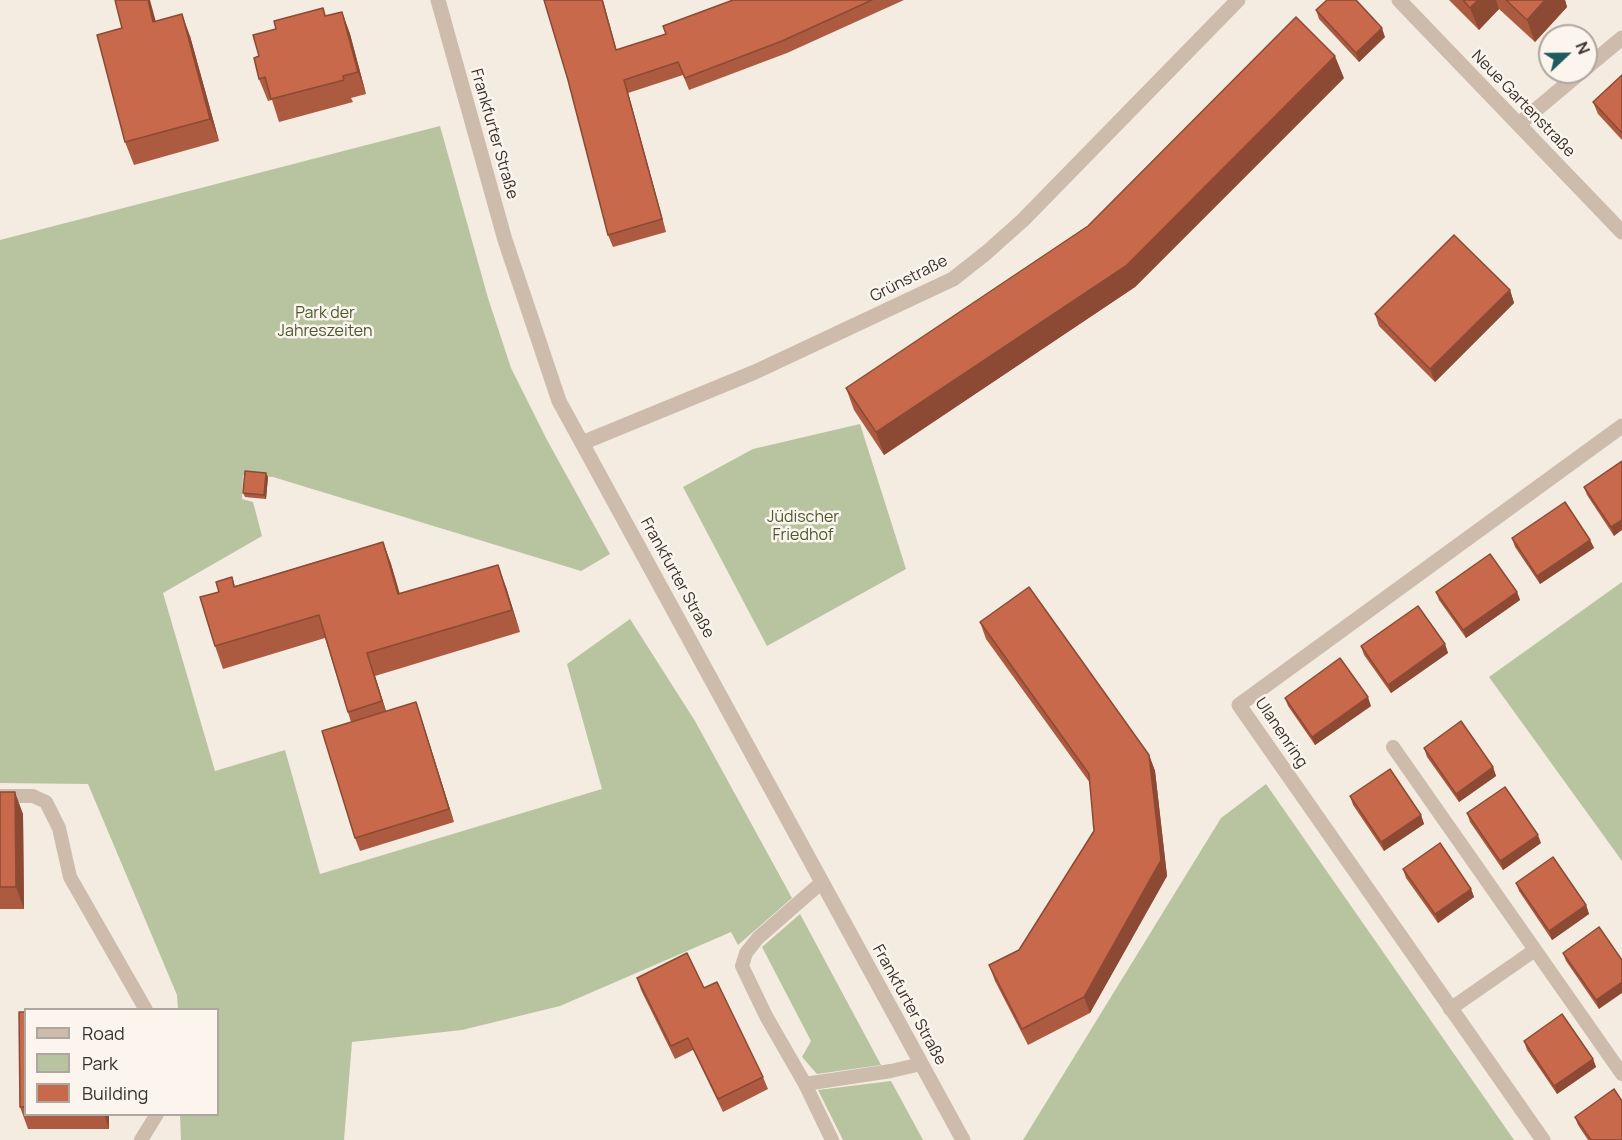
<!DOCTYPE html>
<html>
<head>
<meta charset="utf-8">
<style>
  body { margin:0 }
  #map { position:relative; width:1622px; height:1140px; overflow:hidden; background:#f4ebe1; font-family:Manrope,sans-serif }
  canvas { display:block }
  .legend { position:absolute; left:24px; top:1008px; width:195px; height:108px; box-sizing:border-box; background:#fbf5ee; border:2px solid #aea6a0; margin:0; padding:8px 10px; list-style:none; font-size:18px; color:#3b302b }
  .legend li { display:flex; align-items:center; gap:12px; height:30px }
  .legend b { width:30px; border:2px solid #aea6a0 }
  .north { position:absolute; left:1538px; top:24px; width:60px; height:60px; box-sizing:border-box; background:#fbf5ee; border:2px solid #aea6a0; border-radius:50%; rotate:68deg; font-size:16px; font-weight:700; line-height:24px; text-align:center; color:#3b302b }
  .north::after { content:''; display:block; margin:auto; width:21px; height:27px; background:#1f5a5e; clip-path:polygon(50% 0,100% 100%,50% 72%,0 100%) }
</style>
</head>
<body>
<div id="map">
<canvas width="1622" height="1140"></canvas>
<ul class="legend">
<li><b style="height:8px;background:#cdbbac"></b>Road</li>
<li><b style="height:16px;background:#b8c4a0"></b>Park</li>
<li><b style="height:16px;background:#c8694b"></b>Building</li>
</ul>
<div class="north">N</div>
</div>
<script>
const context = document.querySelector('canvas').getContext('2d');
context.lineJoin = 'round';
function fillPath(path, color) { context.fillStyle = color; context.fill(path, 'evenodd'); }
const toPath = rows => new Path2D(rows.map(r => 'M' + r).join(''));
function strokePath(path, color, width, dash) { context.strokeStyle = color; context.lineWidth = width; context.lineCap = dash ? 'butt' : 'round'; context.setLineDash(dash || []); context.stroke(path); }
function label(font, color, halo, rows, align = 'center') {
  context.font = font + ' Manrope,sans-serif'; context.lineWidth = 5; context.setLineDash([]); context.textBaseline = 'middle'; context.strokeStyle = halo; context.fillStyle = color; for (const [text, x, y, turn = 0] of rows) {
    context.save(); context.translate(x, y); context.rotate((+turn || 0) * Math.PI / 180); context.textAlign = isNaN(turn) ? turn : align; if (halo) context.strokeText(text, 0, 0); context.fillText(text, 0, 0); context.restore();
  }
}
fillPath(toPath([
  [440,126,488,298,511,368,547,440,610,554,581,571,273,477,243,475,242,499,253,502,262,536,163,593,215,771,285,750,320,874,602,789,567,664,630,619,695,721,792,898,738,945,731,932,560,1006,462,1030,352,1042,344,1140,181,1140,180,1115,218,1114,218,1010,178,1009,177,995,88,784,0,783,0,240],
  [860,424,906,569,767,646,683,487,753,449],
  [1622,582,1622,861,1489,677],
  [1266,784,1514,1140,1023,1140,1221,818],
  [800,914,881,1065,817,1074,802,1057,811,1041,762,947],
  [891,1081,923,1140,843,1140,818,1090]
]), '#b8c4a0');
strokePath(toPath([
  [1393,747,1622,1074],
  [0,796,33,796,46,802,59,828,70,877,146,1010],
  [822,882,758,938,746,953,742,966,766,1016,805,1084,832,1140],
  [1450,1009,1535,950],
  [805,1084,891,1071,921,1064],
  [141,1140,157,1114]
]), '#cdbbac', 14);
strokePath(toPath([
  [438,0,505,240,559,401,963,1140],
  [1399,0,1622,232],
  [1586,68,1622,38],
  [1519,124,1581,72],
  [582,443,755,372,953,279,986,253,1023,220,1238,0],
  [1543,1140,1239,705,1622,426]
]), '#cdbbac', 15);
fillPath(toPath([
  [733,0,904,0,787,53,689,90,683,75,628,93,666,232,613,247,608,235,617,50,666,34],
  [1449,0,1565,0,1567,7,1535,42,1499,9,1479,30],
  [323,8,326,16,342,12,350,34,366,94,351,98,353,102,279,122,272,100,268,101,259,79,259,56,276,29],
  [1316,10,1385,37,1359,62,1319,19],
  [155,21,190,36,219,141,134,165,125,142,122,28],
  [1622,75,1622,140,1598,114,1593,102],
  [1344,78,1135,287,884,455,854,410,846,388],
  [1510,290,1514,303,1435,382,1379,326,1375,314],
  [1622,461,1614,536,1587,495,1584,487],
  [268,477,266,499,245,497,243,493],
  [1512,538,1590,540,1594,548,1540,584,1515,547],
  [383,542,391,564,400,594,506,587,520,632,375,676,386,711,420,714,454,822,360,851,355,838,351,722,325,638,223,669,215,646,219,592,232,577,235,586],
  [1436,592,1517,592,1520,600,1466,638,1439,600],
  [980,622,1149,755,1155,771,1167,876,1090,1013,1028,1045,995,981,989,965,1019,950,1094,831,1090,783,986,639],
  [1445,644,1448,653,1391,693,1364,655,1361,646],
  [1285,698,1371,706,1315,745,1288,706],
  [1424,748,1493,767,1496,776,1459,802,1427,757],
  [0,792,23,814,24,909,0,909],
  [1350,796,1421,815,1424,824,1384,851,1353,805],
  [1467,813,1541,843,1503,870,1470,822],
  [1403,869,1471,889,1474,897,1438,923,1406,878],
  [1516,883,1586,905,1589,914,1552,940,1519,891],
  [1563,953,1622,960,1599,1009,1566,961],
  [637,978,704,988,763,1077,768,1089,723,1112,693,1050,675,1059,641,990],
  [26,1012,26,1114,109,1114,109,1129,28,1129,20,1107],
  [1524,1041,1593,1059,1596,1067,1557,1094,1527,1050],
  [1575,1117,1622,1140,1588,1140,1578,1125]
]), '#ac5a40');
fillPath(toPath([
  [148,0,150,0,162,44,153,22],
  [602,0,603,0,620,63,616,50],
  [1478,0,1496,0,1499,9,1479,30,1470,8],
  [1545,0,1565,0,1567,7,1535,42,1527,20],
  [342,12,350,34,366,94,358,72],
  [182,14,190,36,219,141,210,119],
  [1382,28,1385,37,1359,62,1356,53],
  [1335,56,1344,78,1135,287,884,455,876,432],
  [624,80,628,93,666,232,662,219],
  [1510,290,1514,303,1435,382,1430,369],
  [266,473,268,477,266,499,264,495],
  [1622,520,1622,530,1614,536,1611,527],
  [1590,540,1594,548,1540,584,1537,576],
  [383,542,391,564,406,617,398,594],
  [498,565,506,587,520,632,512,610],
  [1517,592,1520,600,1466,638,1463,630],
  [1445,644,1448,653,1391,693,1388,685],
  [367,653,375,676,390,724,382,701],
  [1368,697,1371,706,1315,745,1312,737],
  [416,702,420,714,454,822,449,809],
  [1149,755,1155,771,1167,876,1090,1013,1084,997],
  [1493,767,1496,776,1459,802,1456,794],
  [15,792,23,814,24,909,16,887],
  [1421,815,1424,824,1384,851,1381,842],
  [1538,835,1541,843,1503,870,1500,861],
  [1471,889,1474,897,1438,923,1435,914],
  [1586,905,1589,914,1552,940,1549,931],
  [1622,982,1622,993,1599,1009,1596,1000],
  [1593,1059,1596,1067,1557,1094,1554,1086],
  [104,1114,109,1114,109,1129]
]), '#8c4a34');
const building = toPath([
  [115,0,148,0,153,22,182,14,210,119,125,142,97,35,122,28,115,0],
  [544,0,602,0,616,50,666,34,663,26,733,0,872,0,782,41,685,78,678,62,624,80,662,219,608,235,568,80,544,0],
  [1327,0,1356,0,1382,28,1356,53,1316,10,1327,0],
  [1463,0,1478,0,1470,8,1463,0],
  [1506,0,1545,0,1527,20,1506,0],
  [323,8,325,16,342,12,358,72,343,76,344,80,271,99,265,77,259,79,254,58,259,56,253,35,276,29,274,21,323,8],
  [1296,17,1335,56,1127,265,876,432,846,388,1088,226,1296,17],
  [1622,75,1622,133,1593,102,1622,75],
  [1454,235,1510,290,1430,369,1375,314,1454,235],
  [1622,461,1622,520,1611,527,1584,487,1622,461],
  [245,471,266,473,264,495,243,493,245,471],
  [1565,502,1590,540,1537,576,1512,538,1565,502],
  [383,542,398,594,498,565,512,610,367,653,382,701,348,712,319,615,215,646,200,597,219,592,216,582,232,577,234,587,383,542],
  [1490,554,1517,592,1463,630,1436,592,1490,554],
  [1029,587,1149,755,1161,860,1084,997,1022,1029,989,965,1019,950,1094,831,1089,774,980,622,1029,587],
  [1418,606,1445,644,1388,685,1361,646,1418,606],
  [1340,658,1368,697,1312,737,1285,698,1340,658],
  [416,702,449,809,355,838,322,731,416,702],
  [1461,721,1493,767,1456,794,1424,748,1461,721],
  [1390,769,1421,815,1381,842,1350,796,1390,769],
  [1505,787,1538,835,1500,861,1467,813,1505,787],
  [0,792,15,792,16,887,0,887,0,792],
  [1440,843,1471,889,1435,914,1403,869,1440,843],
  [1553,857,1586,905,1549,931,1516,883,1553,857],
  [1599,927,1622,960,1622,982,1596,1000,1563,953,1599,927],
  [687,953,704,988,717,982,763,1077,718,1099,688,1038,671,1046,637,978,687,953],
  [19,1012,26,1012,26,1107,20,1107,19,1012],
  [1562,1014,1593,1059,1554,1086,1524,1041,1562,1014],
  [1614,1089,1622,1101,1622,1140,1591,1140,1575,1117,1614,1089]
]);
fillPath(building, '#c8694b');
strokePath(building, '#8c4a34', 1.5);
label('16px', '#3b302b', '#fbf5ee', [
  ["Neue Gartenstraße",1523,104,46],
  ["Frankfurter Straße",494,134,74],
  ["Grünstraße",909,279,-27],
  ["Frankfurter Straße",677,578,61],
  ["Ulanenring",1281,733,56],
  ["Frankfurter Straße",909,1005,61]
]);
label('16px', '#4a5a2e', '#fbf5ee', [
  ["Park der",325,314],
  ["Jahreszeiten",325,332],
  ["Jüdischer",803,518],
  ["Friedhof",803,536]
]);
</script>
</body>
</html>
